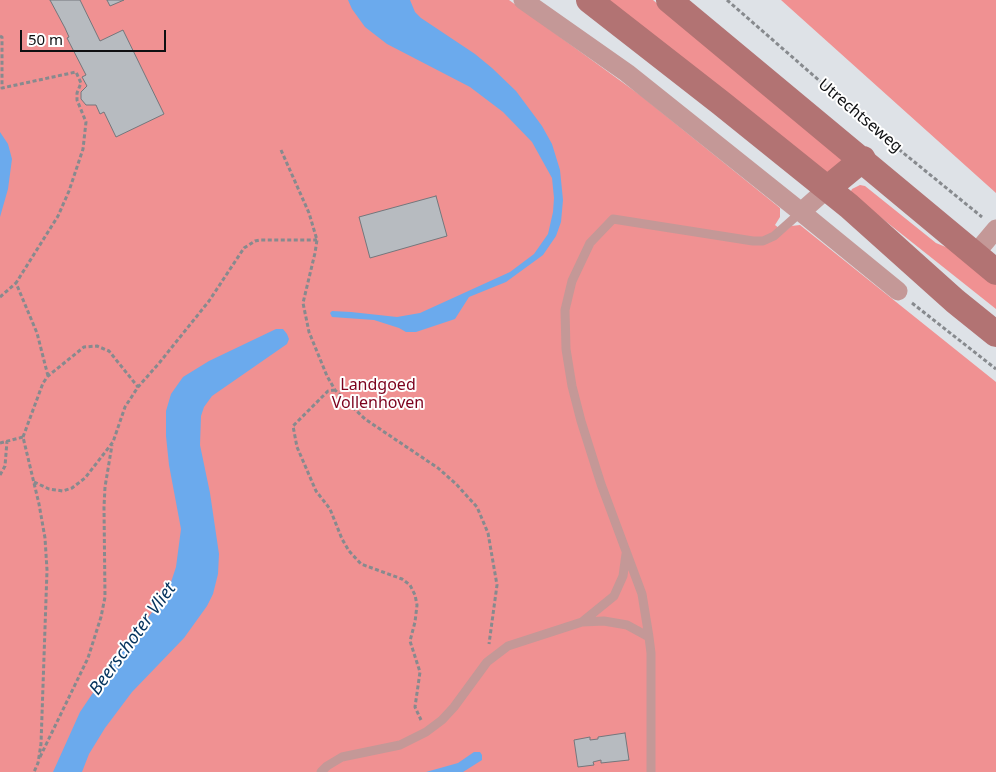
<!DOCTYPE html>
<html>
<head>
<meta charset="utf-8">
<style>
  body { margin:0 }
  #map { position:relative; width:996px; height:772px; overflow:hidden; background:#dee2e7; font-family:"Noto Sans",sans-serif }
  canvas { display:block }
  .scale { position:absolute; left:20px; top:30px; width:146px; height:22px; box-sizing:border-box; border:2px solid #0f1012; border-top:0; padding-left:6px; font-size:15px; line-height:18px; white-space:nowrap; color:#0f1012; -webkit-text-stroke:4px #fff; paint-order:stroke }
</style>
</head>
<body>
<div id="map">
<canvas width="996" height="772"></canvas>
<div class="scale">50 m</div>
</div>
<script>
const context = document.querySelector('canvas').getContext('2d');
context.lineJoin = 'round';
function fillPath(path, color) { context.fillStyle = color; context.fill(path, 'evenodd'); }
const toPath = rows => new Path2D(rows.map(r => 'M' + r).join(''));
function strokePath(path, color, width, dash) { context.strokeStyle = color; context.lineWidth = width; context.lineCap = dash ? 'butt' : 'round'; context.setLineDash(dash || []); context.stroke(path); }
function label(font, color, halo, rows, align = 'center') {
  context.font = font + ' "Noto Sans",sans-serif'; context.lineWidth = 4; context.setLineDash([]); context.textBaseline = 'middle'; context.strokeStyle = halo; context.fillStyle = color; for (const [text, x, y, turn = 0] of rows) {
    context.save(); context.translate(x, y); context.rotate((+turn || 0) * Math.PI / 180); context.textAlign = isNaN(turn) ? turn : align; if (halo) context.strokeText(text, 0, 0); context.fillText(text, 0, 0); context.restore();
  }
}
fillPath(toPath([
  [0,0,509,0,640,95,780,208,780,217,775,225,784,232,791,226,800,225,996,382,996,772,0,772],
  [606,0,653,0,848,163,830,177],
  [781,0,996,0,996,193],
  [860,185,865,186,936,243,953,250,996,285,996,309,850,193,852,189]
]), '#f09192');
fillPath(toPath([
  [348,0,410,0,415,12,421,18,475,54,492,68,516,91,542,126,552,144,560,170,563,200,561,222,556,236,543,255,506,282,469,297,455,319,416,332,406,332,399,328,374,320,332,317,330,313,332,311,351,312,397,317,420,313,510,272,534,254,548,234,553,212,554,198,552,178,532,142,503,112,470,87,387,44,365,27,352,9],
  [0,132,8,144,12,159,8,189,0,217],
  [276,329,283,329,287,334,289,339,287,344,212,396,204,407,201,416,200,445,210,493,219,554,218,574,213,594,207,606,184,638,132,692,105,728,89,754,82,772,53,772,80,712,105,675,168,591,176,567,181,529,169,465,166,436,166,411,171,394,183,377,209,361],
  [474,752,480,752,482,755,482,760,463,772,426,772,458,763]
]), '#6baaed');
const building = toPath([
  [50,0,80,0,100,41,123,30,164,114,116,137,104,112,100,114,96,105,86,105,81,99,81,92,87,86,82,77,86,75,67,38,69,37,65,28,50,0],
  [107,0,124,0,110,6,107,0],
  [436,196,447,236,370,258,359,217,436,196],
  [625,733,629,760,601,763,601,760,593,762,594,765,578,767,574,740,590,737,590,740,598,739,598,737,625,733]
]);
fillPath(building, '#b7bbc0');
strokePath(building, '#74777c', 1);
strokePath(toPath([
  [727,0,885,138,982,217],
  [0,36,2,37,2,88,76,72,81,83,77,93,77,100,86,122,83,149,69,191,58,216,16,283,37,333,48,376],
  [281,150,309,213,317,240,315,253,303,303,309,332,327,376,335,390,365,419,438,468,456,484,477,507,488,533,497,585,489,644],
  [0,297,16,283],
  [912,303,996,369],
  [335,390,328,391,293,426,297,447,316,491,330,509,342,539,349,551,361,564,402,579,410,585,415,595,417,605,415,622,410,641,420,672,415,707,421,720],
  [23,437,43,383,48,376,84,347,97,346,109,351,138,387],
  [0,443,23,437,39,504,45,538,47,570,41,744,38,763,34,772],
  [0,475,5,466,7,441],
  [34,482,49,489,63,491,72,488,85,478,113,442,125,407,138,387,160,362,209,301,244,248,255,241,260,240,317,240],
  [40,757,88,658,101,617,105,597,104,507,105,487,112,445]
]), '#878a8e', 3, [4, 2.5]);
strokePath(toPath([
  [582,622,604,621,627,625,649,637],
  [321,772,327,766,342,757,400,745,426,732,442,720,454,707,487,662,508,646,582,622,614,596,623,576,626,554],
  [651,772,651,653,649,637,642,594,601,484,581,421,572,386,566,349,565,310,572,281,590,243,613,219,753,241,763,241,774,236,801,212]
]), '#c49897', 9);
strokePath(toPath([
  [523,0,627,73,801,212,898,291],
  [801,212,828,188],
  [975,254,996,229]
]), '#c49897', 19);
strokePath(toPath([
  [589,0,721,103,849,206,955,301,996,334],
  [669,0,996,272],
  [828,188,863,159]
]), '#b27373', 26);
label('16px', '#0f1012', '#fff', [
  ["Utrechtseweg",860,116,40]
]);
label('16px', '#7b011d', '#fff', [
  ["Landgoed",378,385],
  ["Vollenhoven",378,403]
]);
label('italic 18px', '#04335d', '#fff', [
  ["Beerschoter Vliet",133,639,-54]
]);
</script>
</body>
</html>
